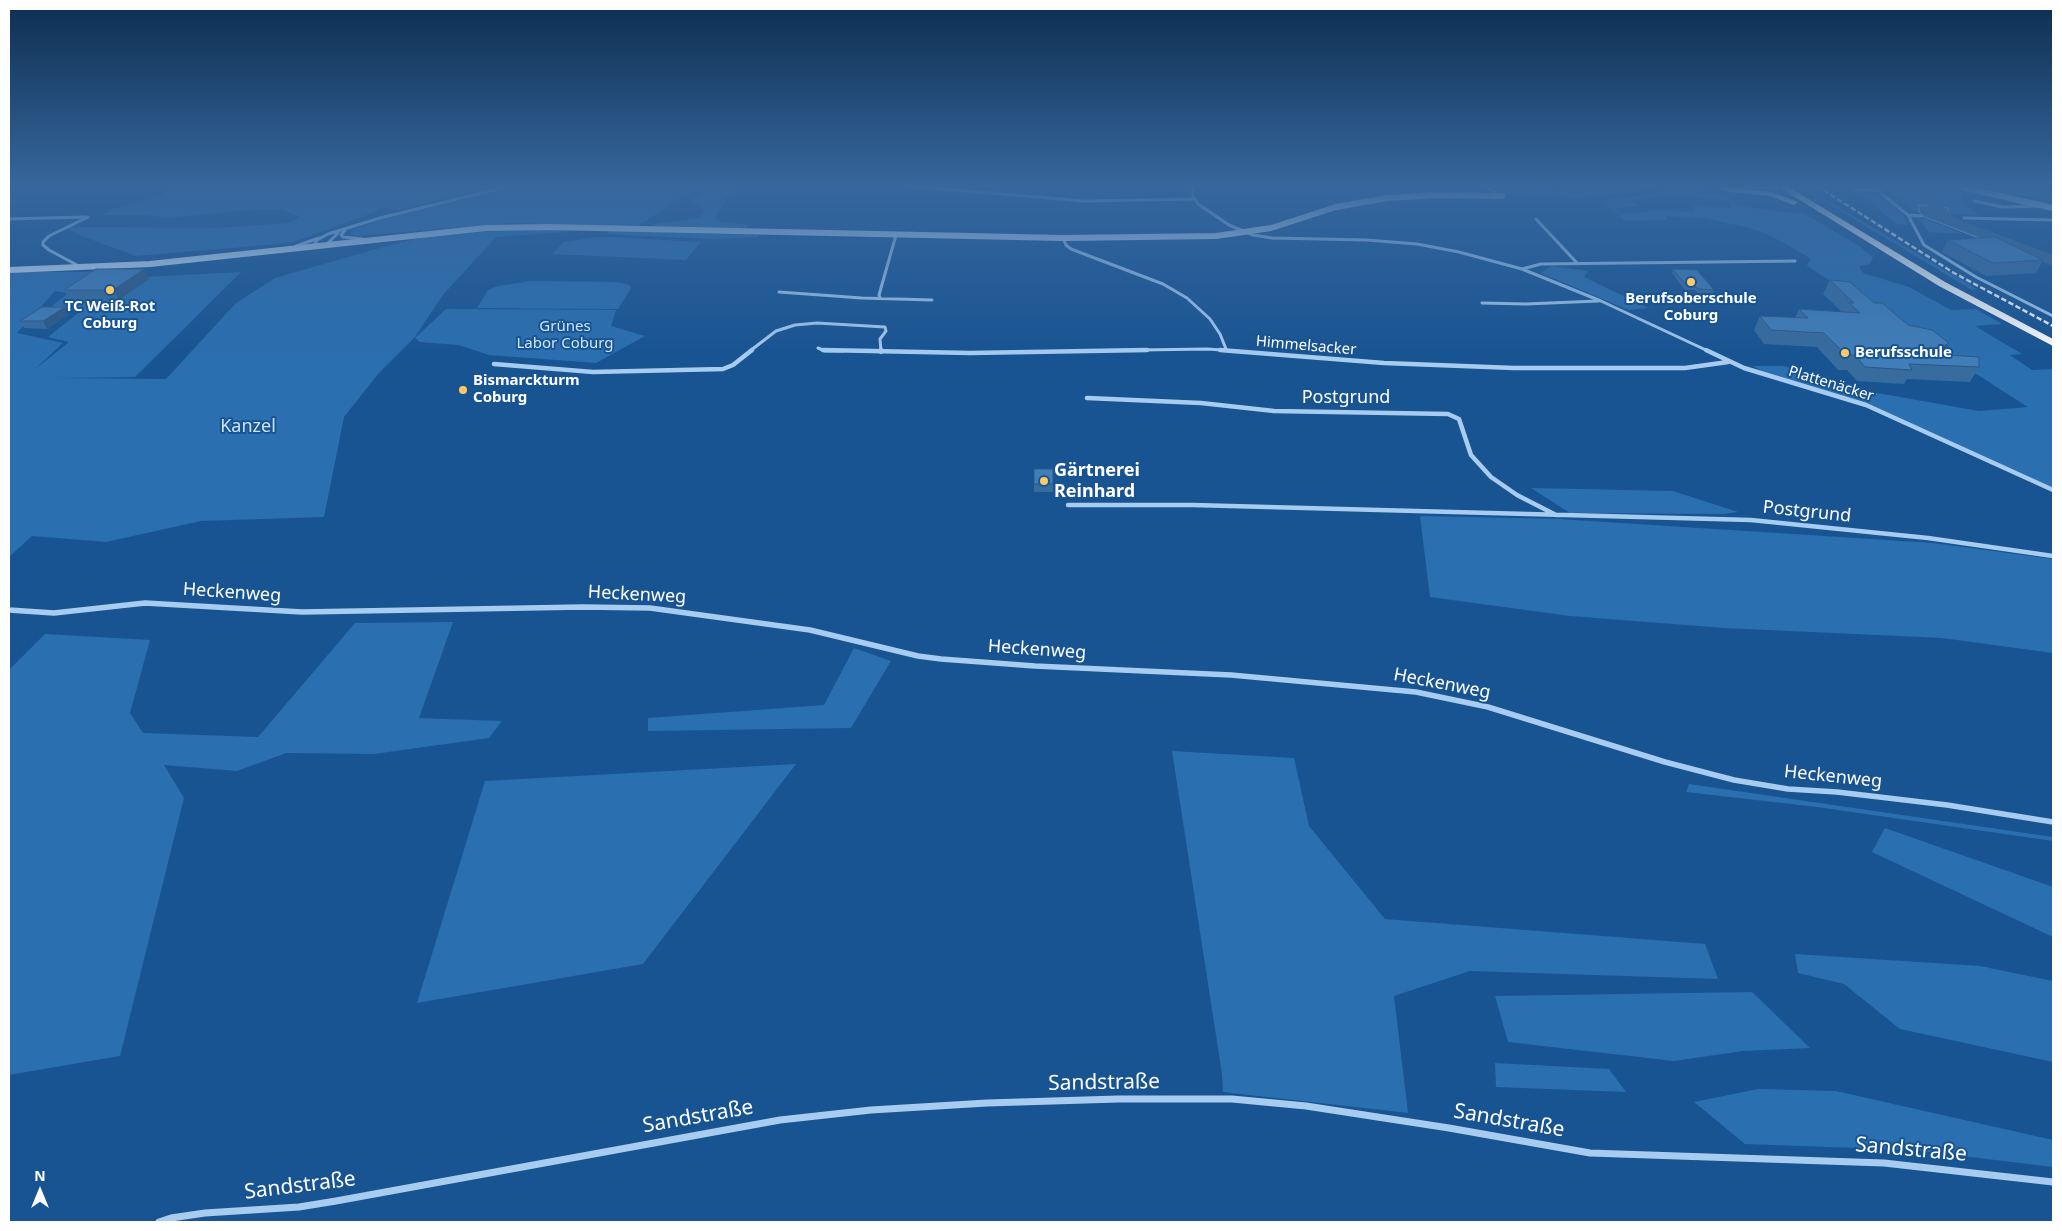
<!DOCTYPE html>
<html>
<head>
<meta charset="utf-8">
<style>
  body { margin:0 }
  #map { position:relative; width:2062px; height:1231px; overflow:hidden; background:#185492; font-family:"Noto Sans",sans-serif }
  canvas { display:block }
  .frame { position:absolute; inset:0; border:10px solid #fff; pointer-events:none }
  .north { position:absolute; left:15px; top:1166px; width:50px; height:50px; -webkit-text-stroke:4px #185492; paint-order:stroke; rotate:0deg; font-size:14px; font-weight:700; line-height:20px; text-align:center; color:#fff }
  .north::after { content:''; display:block; margin:auto; width:18px; height:22px; background:#fff; clip-path:polygon(50% 0,100% 100%,50% 72%,0 100%) }
</style>
</head>
<body>
<div id="map">
<canvas width="2062" height="1231"></canvas>
<div class="frame"></div>
<div class="north">N</div>
</div>
<script>
const context = document.querySelector('canvas').getContext('2d');
context.lineJoin = 'round';
function fillPath(path, color) { context.fillStyle = color; context.fill(path, 'evenodd'); }
const toPath = rows => new Path2D(rows.map(r => 'M' + r).join(''));
function strokePath(path, color, width, dash) { context.strokeStyle = color; context.lineWidth = width; context.lineCap = dash ? 'butt' : 'round'; context.setLineDash(dash || []); context.stroke(path); }
function label(font, color, halo, rows, align = 'center') {
  context.font = font + ' "Noto Sans",sans-serif'; context.lineWidth = 4; context.setLineDash([]); context.textBaseline = 'middle'; context.strokeStyle = halo; context.fillStyle = color; for (const [text, x, y, turn = 0] of rows) {
    context.save(); context.translate(x, y); context.rotate((+turn || 0) * Math.PI / 180); context.textAlign = isNaN(turn) ? turn : align; if (halo) context.strokeText(text, 0, 0); context.fillText(text, 0, 0); context.restore();
  }
}
fillPath(toPath([
  [177,186,500,186,399,210,385,208,291,243,136,256,82,236,65,227,218,228,289,223,300,217,282,209,238,211,168,218,146,215,103,215,109,210,162,195],
  [520,186,700,186,637,226,511,223,357,236,351,234,352,230,390,217],
  [720,186,735,186,726,198,725,203,717,212,715,219,722,222,743,224,748,226,747,227,739,229,652,227,652,225,660,223,683,221,699,218,705,210,693,204,692,200,707,190],
  [1492,186,1508,186,1554,193,1564,191,1571,186,1658,186,1624,193,1582,198,1511,194],
  [1799,186,1803,186,1977,289,1972,290],
  [1886,186,1943,186,1963,192,1962,202,1979,215,1914,212,1893,194],
  [1997,186,2018,186,2053,192,2053,202,1999,192,1996,190],
  [1687,188,1697,190,1698,193,1726,195,1734,204,1782,212,1803,213,1858,245,1873,257,1870,264,1859,266,1863,273,1909,287,1951,310,1976,309,2002,324,1975,326,2022,354,2010,355,2032,370,2053,369,2053,488,1862,401,1771,376,1753,366,1784,366,1849,388,1979,411,2028,407,1807,266,1811,259,1786,244,1765,233,1747,227,1703,218,1665,216,1667,220,1625,221,1603,201],
  [1691,196,1729,201,1731,208,1693,204,1693,212,1647,210,1648,212,1621,214,1613,208,1639,206,1632,200,1651,197],
  [1860,194,1880,195,1902,213,1908,225,1897,224],
  [1925,218,1963,234,1929,232,1919,220],
  [540,229,569,230,567,232,496,237,442,296,415,337,378,374,344,417,324,517,201,521,106,542,32,536,9,557,9,272,127,272,105,279,241,272,135,377,57,378,166,379,236,303,275,278,383,247,432,235],
  [55,291,68,293,52,306,65,312,73,309,82,310,48,337,69,342,34,370,63,343,17,333],
  [611,231,759,235,758,237,713,239,606,234],
  [598,237,609,237,701,242,686,260,552,254,564,242],
  [1551,266,1588,271,1584,277,1648,308,1629,310,1541,273],
  [531,281,618,282,629,285,631,288,618,309,477,308,488,290,498,286],
  [446,309,616,310,611,326,645,336,596,363,489,355,459,345,420,342,415,338],
  [1531,488,1673,491,1738,512,1724,514,1570,513],
  [1420,516,1559,519,1933,543,2053,559,2053,653,1942,638,1724,628,1570,616,1430,597],
  [453,622,419,718,502,721,489,738,374,754,286,753,237,771,164,765,184,798,120,1056,9,1075,9,670,45,634,150,640,130,713,143,733,258,737,355,623],
  [854,648,891,661,851,728,648,731,648,718,824,705],
  [1172,751,1294,758,1309,826,1385,919,1705,944,1718,979,1470,971,1394,996,1408,1113,1223,1092,1222,1074],
  [796,764,643,964,417,1003,485,781],
  [1689,784,2053,837,2053,841,1817,807,1686,792],
  [1885,828,2053,887,2053,937,1872,852],
  [1795,954,1980,966,2053,981,2053,1062,1900,1029,1844,984,1798,973],
  [1752,992,1810,1048,1743,1051,1674,1061,1508,1042,1495,996],
  [1495,1063,1609,1069,1626,1092,1496,1087],
  [1758,1089,1836,1091,2053,1140,2053,1167,1912,1150,1745,1144,1694,1102]
]), '#2a6fb0');
const water = toPath([
  [1918,205,1948,208,1948,215,1960,224,1993,238,1984,240,1925,217,1920,213,1918,205]
]);
fillPath(water, '#3a6692');
strokePath(water, '#99c8f2', 1);
fillPath(toPath([
  [1917,186,1931,186,1940,204,1955,218,2053,255,2053,266,1945,224,1929,209,1917,186]
]), '#3a6692');
strokePath(toPath([
  [1777,188,1855,190]
]), '#3b6ea2', 3, [3, 2]);
strokePath(toPath([
  [908,186,1085,201,1195,199],
  [1193,186,1193,196,1198,204,1229,225,1253,235,1272,238,1367,240,1417,244,1459,252,1522,269,1601,301,1708,351],
  [1485,186,1501,196],
  [1876,186,1882,194,1908,215,1924,245,1976,277,2053,316],
  [1731,187,1777,188],
  [1855,190,1878,190],
  [1974,201,2003,207,2040,206],
  [1908,215,1922,216],
  [1964,218,2053,220],
  [9,219,85,217],
  [1536,219,1578,264],
  [346,229,341,235,343,237,363,239],
  [1063,238,1066,245,1071,249,1163,284,1187,298,1210,319,1220,334,1226,349],
  [296,246,319,238],
  [325,246,338,233],
  [313,247,317,240,328,234,380,218,510,186],
  [76,268,77,265,49,250,43,245,43,242,49,236,88,217],
  [1522,269,1541,264,1795,261],
  [779,292,862,298,932,300],
  [880,298,879,295,896,235],
  [1482,303,1526,304,1598,301],
  [818,348,825,351,843,351],
  [750,351,776,331,795,325,817,323,885,327,886,331,880,339,881,351],
  [1073,351,1207,349,1236,351]
]), '#a7ccf0', 3);
strokePath(toPath([
  [823,350,970,353,1147,350],
  [881,350,881,352],
  [1220,350,1384,363,1514,368,1685,368,1728,362],
  [1706,350,1744,368,1866,405,2053,490],
  [494,364,593,372,723,369,733,365,752,350],
  [1087,398,1201,403,1274,411,1448,414,1459,419,1471,455,1491,477,1517,495,1556,515],
  [1068,505,1193,505,1751,520,1928,538,2053,556]
]), '#a7ccf0', 4.5);
strokePath(toPath([
  [9,610,54,613,145,603,302,612,583,607,650,608,810,630,918,656,941,659,1035,666,1231,675,1416,692,1488,707,1665,762,1734,780,1788,789,1837,792,1947,805,2053,822]
]), '#a7ccf0', 5.5);
strokePath(toPath([
  [159,1222,171,1218,205,1213,299,1207,336,1201,780,1120,871,1110,987,1103,1118,1099,1232,1099,1306,1106,1449,1128,1590,1153,1884,1163,2053,1182]
]), '#a7ccf0', 7);
strokePath(toPath([
  [1957,186,2053,208],
  [9,270,150,264,486,228,549,227,1063,238,1216,236,1271,228,1336,207,1387,198,1437,195,1502,196]
]), '#d4e7fb', 6);
fillPath(toPath([
  [1720,186,1771,192,1798,202,1794,205,1770,196,1731,192,1720,189,1720,186],
  [1777,186,1787,186,1945,282,2053,339,2053,346,1939,286,1777,186]
]), '#fff');
strokePath(toPath([
  [1817,186,1954,273,2053,326]
]), '#fff', 2.5, [5.5, 2.5]);
fillPath(toPath([
  [1948,240,2043,260,2036,273,1986,276,1942,252],
  [1673,269,1714,290,1713,293,1697,293,1695,290,1685,290,1672,273],
  [149,279,119,300,70,301,64,290],
  [1830,280,1874,303,1908,325,1949,343,1943,354,1979,367,1970,382,1907,379,1904,384,1857,381,1847,370,1838,370,1817,347,1764,344,1754,330,1760,316,1795,318,1799,309,1842,312,1823,294],
  [69,314,47,329,24,328,20,321],
  [1034,469,1053,469,1053,492,1034,492]
]), '#376c9f');
fillPath(toPath([
  [144,269,149,279,119,300,113,290],
  [65,307,69,314,47,329,43,321],
  [1949,343,1941,358,1931,354]
]), '#2d5882');
const building = toPath([
  [1995,237,2043,260,1993,263,1948,240,1995,237],
  [96,269,144,269,113,290,64,290,96,269],
  [1673,269,1697,270,1714,290,1699,289,1696,287,1687,286,1673,269],
  [1830,280,1850,282,1874,303,1882,303,1908,325,1932,330,1949,343,1931,354,1979,357,1979,367,1909,364,1912,370,1865,367,1855,355,1846,355,1824,333,1771,330,1760,316,1808,318,1799,309,1860,313,1849,303,1854,303,1830,280],
  [42,307,65,307,43,321,20,321,42,307],
  [1034,469,1053,469,1053,484,1034,484,1034,469]
]);
fillPath(building, '#407eb9');
strokePath(building, '#2d5882', 1);
const sky = context.createLinearGradient(0, 0, 0, 358);
sky.addColorStop(0, '#0d2e50');
sky.addColorStop(0.52, '#37679d');
sky.addColorStop(1, '#37679d00');
context.fillStyle = sky;
context.fillRect(0, 0, 2062, 358);
for (const [x, y, r, color] of [
  [1691,282,5,"#ffc965"],
  [110,290,5,"#ffc965"],
  [1845,353,5,"#ffc965"],
  [463,390,5,"#ffc965"],
  [1044,481,5,"#ffc965"]
]) { const dot = new Path2D(); dot.arc(x, y, r, 0, 2 * Math.PI); context.fillStyle = color; context.fill(dot); strokePath(dot, '#185492', 2); }
label('bold 15px', '#fff', '#185492', [
  ["Berufsoberschule",1691,299],
  ["Coburg",1691,316],
  ["TC Weiß-Rot",110,307],
  ["Coburg",110,324],
  ["Berufsschule",1855,353,"left"],
  ["Bismarckturm",473,381,"left"],
  ["Coburg",473,398,"left"]
]);
label('15px', '#cde5fb', '#185492', [
  ["Grünes",565,327],
  ["Labor Coburg",565,344]
]);
label('15px', '#fff', '#185492', [
  ["Himmelsacker",1306,346,5],
  ["Plattenäcker",1831,384,17]
]);
label('18px', '#fff', '#185492', [
  ["Postgrund",1346,398],
  ["Postgrund",1807,512,6],
  ["Heckenweg",232,593,4],
  ["Heckenweg",637,595,3],
  ["Heckenweg",1037,650,4],
  ["Heckenweg",1442,684,11],
  ["Heckenweg",1833,777,6]
]);
label('18px', '#cde5fb', '#185492', [
  ["Kanzel",248,427]
]);
label('bold 18px', '#fff', '#185492', [
  ["Gärtnerei",1054,471],
  ["Reinhard",1054,492]
], 'left');
label('21px', '#fff', '#185492', [
  ["Sandstraße",1104,1083,-1],
  ["Sandstraße",698,1117,-10],
  ["Sandstraße",1509,1121,10],
  ["Sandstraße",1911,1150,5],
  ["Sandstraße",300,1186,-7]
]);
</script>
</body>
</html>
